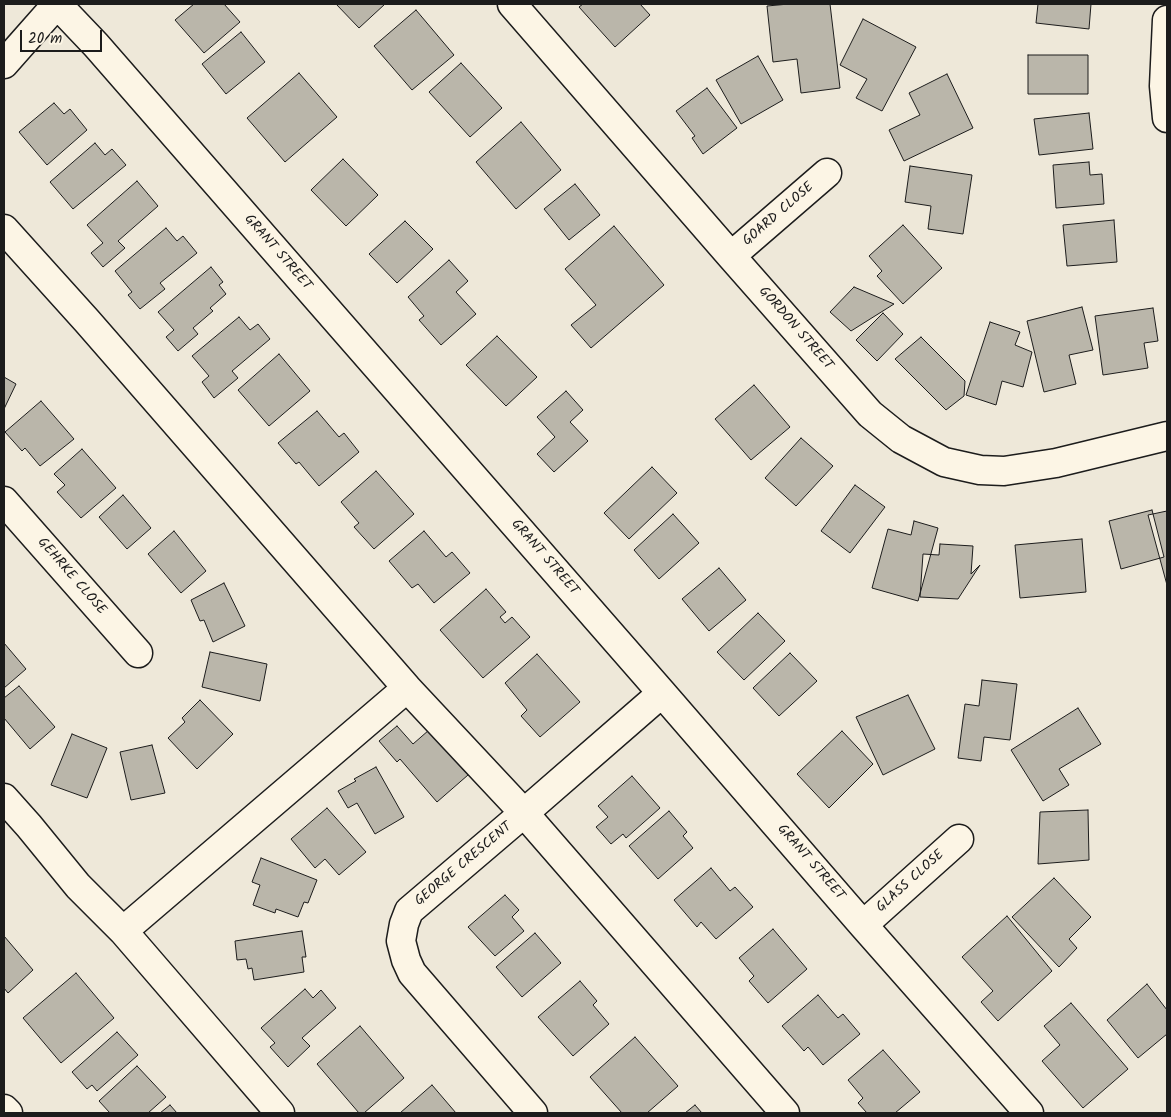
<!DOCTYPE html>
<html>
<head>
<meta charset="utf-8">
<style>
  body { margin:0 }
  #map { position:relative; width:1171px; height:1117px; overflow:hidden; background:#eee8d9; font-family:Kalam,sans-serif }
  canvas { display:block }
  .frame { position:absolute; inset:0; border:5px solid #1c1c1c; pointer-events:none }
  .scale { position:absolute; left:20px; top:30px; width:82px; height:22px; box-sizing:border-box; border:2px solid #1c1c1c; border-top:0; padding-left:6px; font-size:15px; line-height:18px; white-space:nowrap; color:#1c1c1c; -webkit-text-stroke:4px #fcf5e5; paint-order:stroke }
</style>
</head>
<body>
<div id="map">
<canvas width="1171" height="1117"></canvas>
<div class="frame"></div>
<div class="scale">20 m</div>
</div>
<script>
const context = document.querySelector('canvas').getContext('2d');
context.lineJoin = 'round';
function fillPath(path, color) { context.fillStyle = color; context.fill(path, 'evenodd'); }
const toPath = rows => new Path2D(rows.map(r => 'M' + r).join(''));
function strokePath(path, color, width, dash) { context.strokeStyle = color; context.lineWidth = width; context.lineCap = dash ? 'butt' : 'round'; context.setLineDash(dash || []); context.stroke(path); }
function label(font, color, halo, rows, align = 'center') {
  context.font = font + ' Kalam,sans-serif'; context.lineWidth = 5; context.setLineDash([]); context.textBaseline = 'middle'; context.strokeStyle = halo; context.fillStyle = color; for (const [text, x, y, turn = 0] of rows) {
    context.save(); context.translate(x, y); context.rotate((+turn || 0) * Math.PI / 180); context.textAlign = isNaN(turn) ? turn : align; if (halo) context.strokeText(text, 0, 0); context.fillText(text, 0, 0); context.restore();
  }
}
const building = toPath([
  [194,4,224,4,240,22,204,53,175,20,194,4],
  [336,4,385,4,359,28,336,4],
  [583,4,640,4,650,15,615,47,579,7,583,4],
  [789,4,830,4,840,88,801,93,797,59,773,62,767,6,789,4],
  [1038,4,1091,4,1089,29,1036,23,1038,4],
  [416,10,454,55,412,90,374,46,416,10],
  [863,19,916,47,882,111,856,98,867,79,840,65,863,19],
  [241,32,265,62,226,94,202,64,241,32],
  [1028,55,1088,55,1088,94,1028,94,1028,55],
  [758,56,783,100,741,124,716,80,758,56],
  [461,63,502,108,470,137,429,92,461,63],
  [299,73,337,117,285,162,247,118,299,73],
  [947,74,973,128,904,161,889,130,920,115,909,93,947,74],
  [707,88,737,128,703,154,692,138,695,136,676,111,707,88],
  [54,103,64,114,70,109,87,130,47,165,19,132,54,103],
  [1089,113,1093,149,1039,155,1034,119,1089,113],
  [521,122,561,170,516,209,476,162,521,122],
  [95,143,105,155,112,149,126,165,73,209,50,182,95,143],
  [343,159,378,195,346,226,311,190,343,159],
  [1089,162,1090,175,1102,174,1104,204,1056,208,1053,165,1089,162],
  [910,166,972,175,963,234,928,229,931,206,905,202,910,166],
  [137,181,158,206,118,241,125,248,103,267,91,253,103,243,87,225,137,181],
  [575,184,600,215,569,240,544,209,575,184],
  [1114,220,1117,262,1067,266,1063,225,1114,220],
  [405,221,433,249,397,283,369,254,405,221],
  [903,225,942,268,903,304,877,276,882,271,869,256,903,225],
  [614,226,664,285,591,348,571,325,596,305,565,269,614,226],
  [166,228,177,241,183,236,197,253,160,283,165,289,140,309,128,295,132,292,115,271,166,228],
  [449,260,468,281,456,292,476,314,441,345,419,320,424,316,408,297,449,260],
  [211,267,223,282,219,285,226,294,210,308,213,311,193,328,198,334,178,351,166,337,174,330,158,312,211,267],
  [854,287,894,304,851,331,830,312,854,287],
  [1082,307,1093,350,1069,355,1076,384,1044,392,1027,321,1082,307],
  [1153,308,1158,341,1144,343,1148,368,1103,375,1095,316,1153,308],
  [883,313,903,334,877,361,856,340,883,313],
  [239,317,250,330,258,324,270,339,232,371,238,378,214,398,202,382,209,376,192,356,239,317],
  [990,322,1020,332,1015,345,1032,352,1023,387,1002,381,996,405,966,395,990,322],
  [497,336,537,377,506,406,466,365,497,336],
  [921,337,965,381,964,396,946,410,895,359,921,337],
  [279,354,310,391,269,426,238,390,279,354],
  [4,377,16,384,4,409,4,377],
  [754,385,790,427,751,460,715,419,754,385],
  [566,391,583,410,570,422,588,441,554,472,537,454,555,437,537,417,566,391],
  [41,401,74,439,40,466,25,448,22,451,5,432,41,401],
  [317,411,339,437,344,433,359,452,319,486,299,462,296,464,278,443,317,411],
  [801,438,833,466,796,506,765,478,801,438],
  [82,449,116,488,81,518,57,492,65,485,54,474,82,449],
  [652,467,677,493,629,539,604,513,652,467],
  [376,471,414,514,374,549,354,527,359,523,341,502,376,471],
  [855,485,885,507,850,553,821,531,855,485],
  [123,495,151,528,127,549,99,517,123,495],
  [1152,510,1164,557,1121,569,1109,521,1152,510],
  [1167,511,1167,585,1148,515,1167,511],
  [673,514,699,543,659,579,634,550,673,514],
  [914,521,938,528,918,601,872,588,888,529,911,535,914,521],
  [174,531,206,571,181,593,148,554,174,531],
  [424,531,446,557,452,552,470,573,434,603,418,584,412,588,389,561,424,531],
  [1082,539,1086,592,1020,598,1015,545,1082,539],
  [940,544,973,546,971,574,980,565,958,599,920,597,923,554,939,555,940,544],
  [719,568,746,600,709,631,682,599,719,568],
  [224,583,245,626,213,642,204,620,200,621,191,600,224,583],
  [486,589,506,612,500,617,505,623,512,617,530,637,483,678,440,630,486,589],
  [758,613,785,641,744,680,717,652,758,613],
  [4,643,26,669,4,688,4,643],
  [210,652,267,664,260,701,202,687,210,652],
  [790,653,817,681,779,716,753,688,790,653],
  [537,654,580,702,540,737,521,716,527,710,505,683,537,654],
  [982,680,1017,684,1010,740,984,737,981,761,958,758,965,704,979,706,982,680],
  [19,686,55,727,30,749,4,718,4,698,19,686],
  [908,695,935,749,883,775,856,717,908,695],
  [200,700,233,734,197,769,168,738,185,722,182,718,200,700],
  [1078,708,1101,744,1059,769,1069,785,1043,801,1011,750,1078,708],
  [397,726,413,744,429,730,468,775,437,802,400,759,397,762,379,741,397,726],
  [842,731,873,764,829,808,797,774,842,731],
  [72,734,107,748,87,798,51,785,72,734],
  [152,745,165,793,131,800,120,752,152,745],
  [376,767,404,817,375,834,357,803,348,808,338,791,356,781,354,779,376,767],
  [632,776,660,808,626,838,623,834,611,844,596,827,608,817,598,806,632,776],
  [327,808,366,852,339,875,325,859,315,868,291,839,327,808],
  [1088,810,1089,860,1038,864,1040,812,1088,810],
  [669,811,687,832,683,836,693,848,658,879,629,846,669,811],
  [261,858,317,880,308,903,304,902,298,917,276,909,275,913,253,905,260,885,252,882,261,858],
  [711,868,730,891,735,887,753,907,716,939,701,922,697,927,674,900,711,868],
  [1054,878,1091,917,1069,939,1077,948,1059,967,1012,917,1054,878],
  [505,895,519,910,512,917,524,931,495,956,468,927,505,895],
  [1007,916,1052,971,998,1021,981,1002,993,991,962,957,1007,916],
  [773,929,807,969,768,1003,749,981,754,976,739,958,773,929],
  [302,931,306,957,302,957,304,972,254,980,252,968,248,969,246,959,237,960,235,941,302,931],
  [535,933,561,963,522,997,496,967,535,933],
  [4,936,33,970,8,993,4,988,4,936],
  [76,973,114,1018,61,1063,23,1018,76,973],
  [580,981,597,1001,593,1005,609,1024,573,1056,538,1017,580,981],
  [1147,984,1167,1010,1167,1034,1138,1058,1107,1020,1147,984],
  [305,989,313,998,321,990,336,1008,302,1038,310,1046,288,1067,270,1047,275,1043,261,1028,305,989],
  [818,995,838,1018,843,1014,860,1034,823,1065,808,1047,804,1051,782,1026,818,995],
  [1071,1003,1128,1069,1083,1108,1042,1061,1060,1045,1044,1026,1071,1003],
  [360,1026,404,1078,364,1113,359,1113,317,1064,360,1026],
  [117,1032,138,1055,97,1091,92,1085,87,1089,72,1072,117,1032],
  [635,1037,678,1086,647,1113,622,1113,590,1077,635,1037],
  [883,1050,920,1092,895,1113,867,1113,858,1103,863,1098,848,1080,883,1050],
  [137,1066,166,1097,148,1113,110,1113,99,1101,137,1066],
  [432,1085,456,1113,400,1113,432,1085],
  [170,1105,177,1113,160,1113,170,1105],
  [695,1105,702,1113,685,1113,695,1105]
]);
fillPath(building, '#bab6aa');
strokePath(building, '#1c1c1c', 1);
const minor = toPath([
  [57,4,96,45,662,693,863,925,1029,1113],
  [512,4,731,256,870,414,901,439,944,462,980,470,1004,471,1056,463,1167,436],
  [1167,20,1164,86,1167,118],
  [4,64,57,4],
  [4,229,87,321,407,688,524,813,785,1113],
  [731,256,827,173],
  [4,501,138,653],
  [4,798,29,826,78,886,123,931,280,1113],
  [863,925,959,839],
  [123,931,407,688],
  [4,1109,8,1113],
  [533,1113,412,973,406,960,401,941,404,924,409,911,524,813,662,693]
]);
strokePath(minor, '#1c1c1c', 31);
strokePath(minor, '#fcf5e5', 28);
label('14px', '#1c1c1c', '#fcf5e5', [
  ["GOARD CLOSE",779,215,-41],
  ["GRANT STREET",277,253,49],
  ["GORDON STREET",795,329,49],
  ["GRANT STREET",544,558,49],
  ["GEHRKE CLOSE",71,577,49],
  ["GRANT STREET",810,863,49],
  ["GEORGE CRESCENT",464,865,-40],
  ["GLASS CLOSE",911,882,-42]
]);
</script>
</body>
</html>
